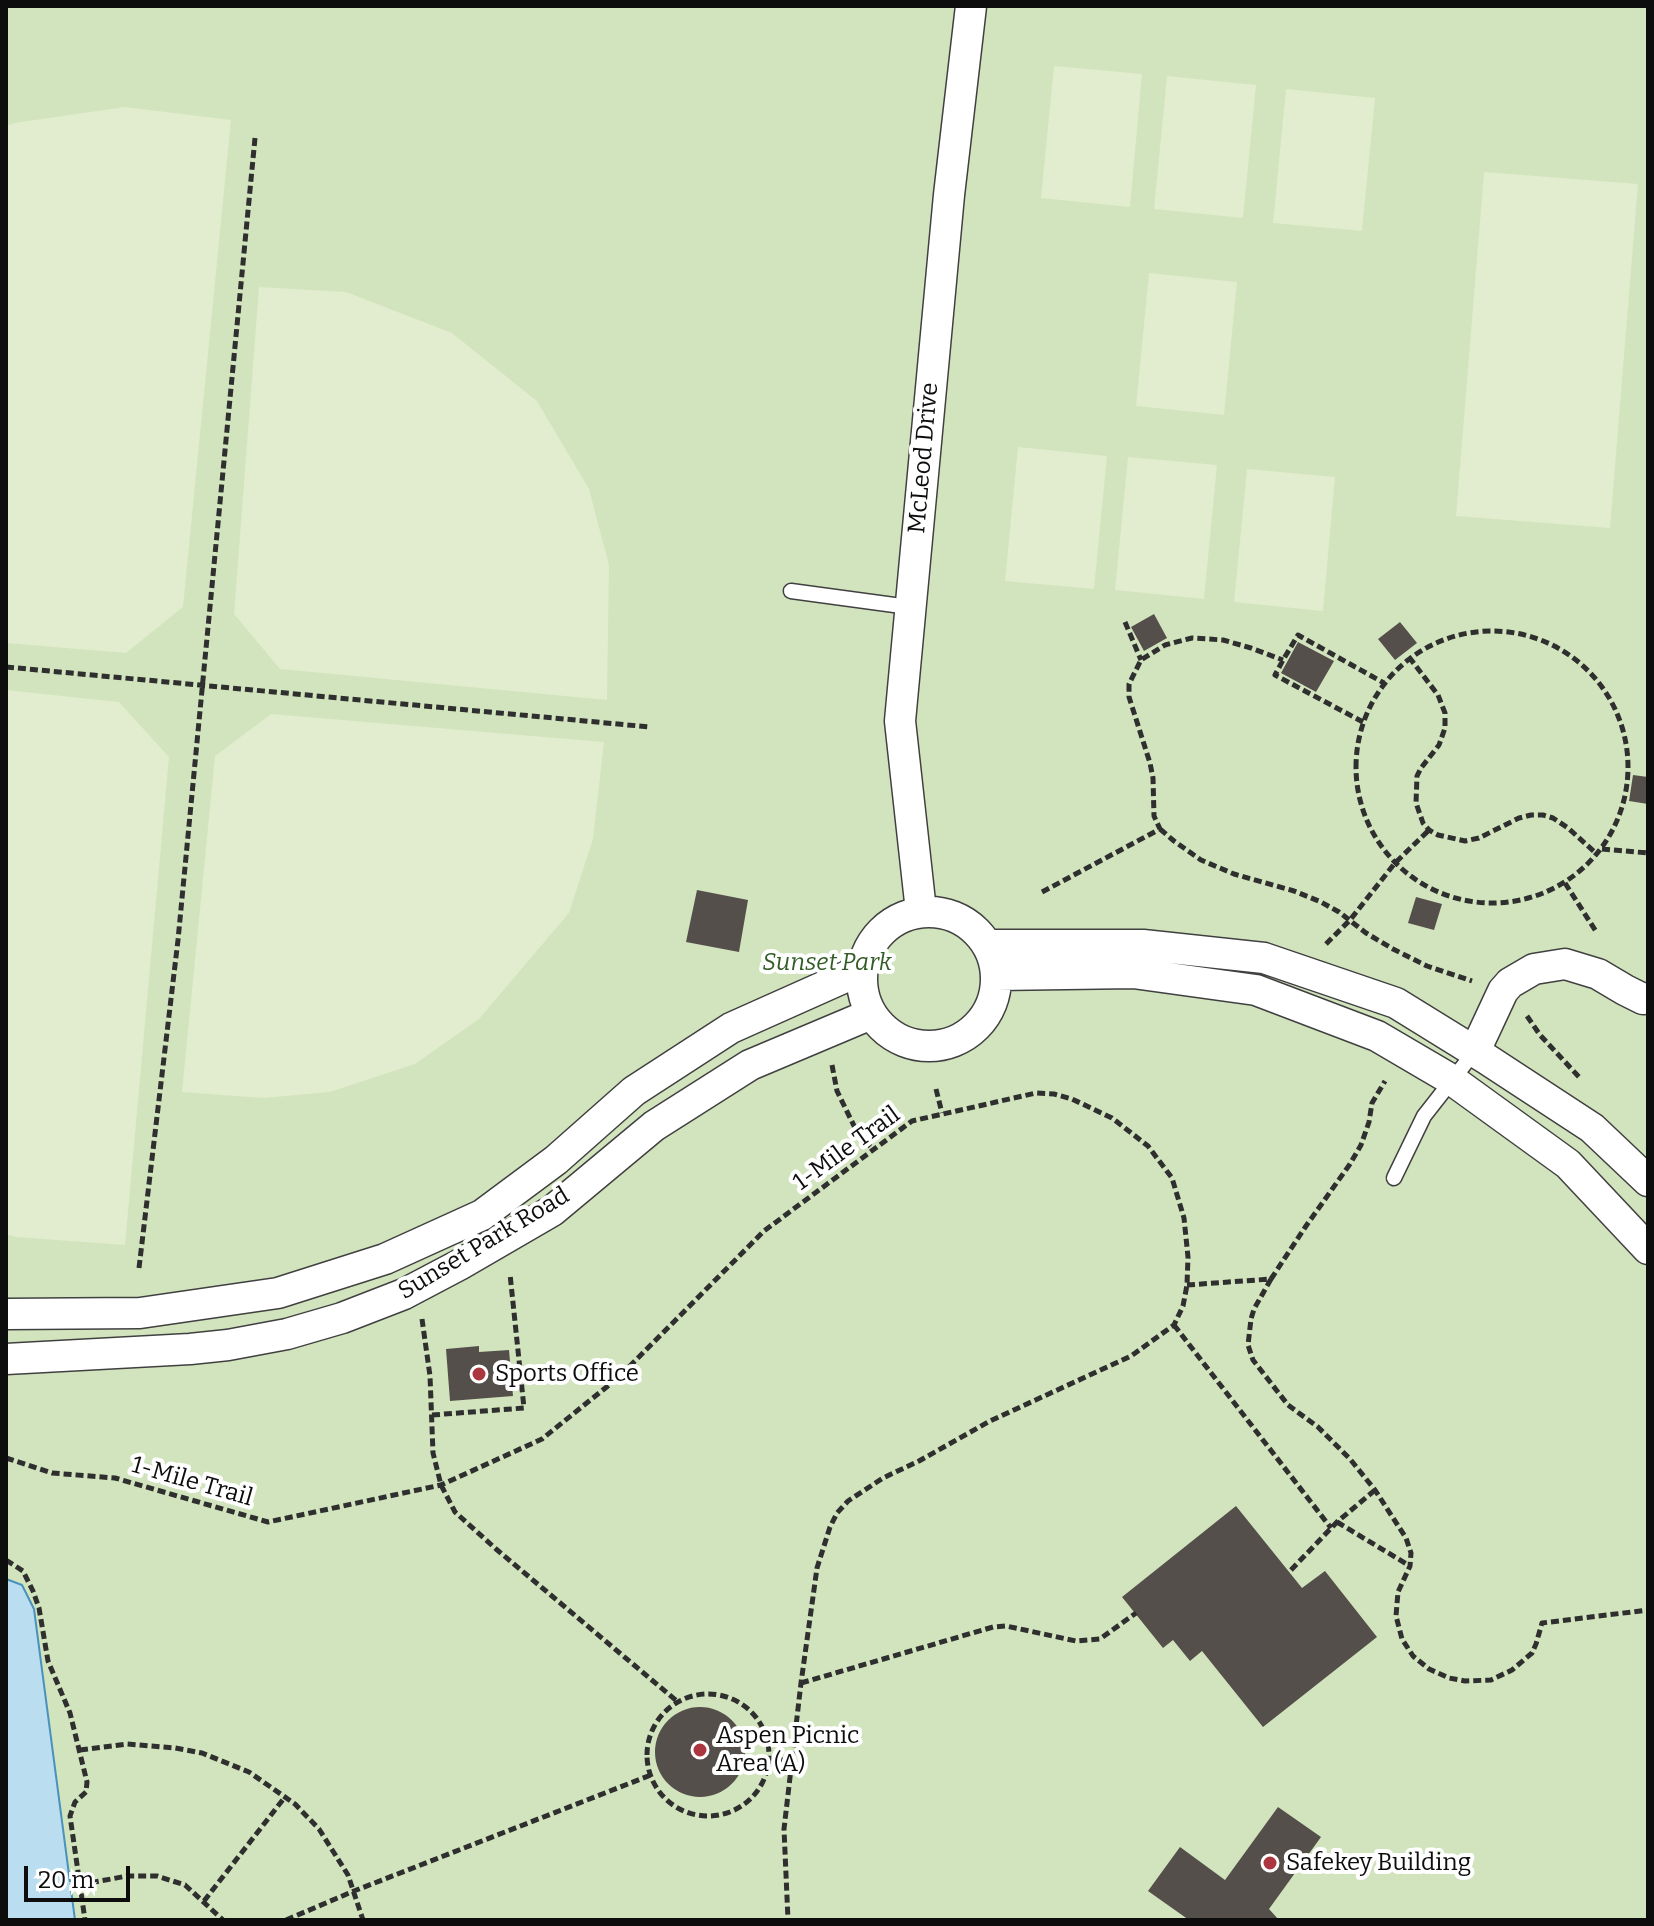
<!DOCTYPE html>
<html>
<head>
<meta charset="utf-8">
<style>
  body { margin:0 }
  #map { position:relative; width:1654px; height:1926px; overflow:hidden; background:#fdfaf0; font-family:Bitter,serif }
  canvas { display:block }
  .frame { position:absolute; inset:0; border:8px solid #0d0d0d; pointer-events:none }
  .scale { position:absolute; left:24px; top:1866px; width:106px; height:36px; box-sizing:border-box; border:4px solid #0d0d0d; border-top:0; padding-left:10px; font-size:24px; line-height:28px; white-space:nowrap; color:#0d0d0d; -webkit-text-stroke:6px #fff; paint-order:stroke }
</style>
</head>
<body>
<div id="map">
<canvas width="1654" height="1926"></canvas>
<div class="frame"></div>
<div class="scale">20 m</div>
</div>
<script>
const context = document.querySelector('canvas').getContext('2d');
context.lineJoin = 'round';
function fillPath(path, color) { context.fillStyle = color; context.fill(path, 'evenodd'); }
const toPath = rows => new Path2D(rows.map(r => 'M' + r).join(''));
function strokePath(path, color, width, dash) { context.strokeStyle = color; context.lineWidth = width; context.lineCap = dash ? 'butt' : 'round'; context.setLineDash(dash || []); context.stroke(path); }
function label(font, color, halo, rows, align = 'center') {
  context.font = font + ' Bitter,serif'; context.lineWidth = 8; context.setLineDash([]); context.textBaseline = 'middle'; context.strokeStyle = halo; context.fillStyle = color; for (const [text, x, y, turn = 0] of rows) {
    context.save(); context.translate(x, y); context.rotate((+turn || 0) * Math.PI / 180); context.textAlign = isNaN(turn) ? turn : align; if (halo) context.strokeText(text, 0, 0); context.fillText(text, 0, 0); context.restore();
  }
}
fillPath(toPath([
  [6,6,1648,6,1648,1920,6,1920]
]), '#d2e4bd');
fillPath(toPath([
  [1054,66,1142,74,1130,207,1041,198],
  [1167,76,1256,85,1243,218,1154,209],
  [1286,89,1375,98,1362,231,1273,223],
  [125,107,231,120,183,607,126,653,6,643,6,126,14,123],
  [1484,172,1638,184,1610,528,1456,516],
  [1149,273,1237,282,1224,415,1136,406],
  [259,287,346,292,452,333,537,401,589,489,609,565,607,700,280,669,234,614],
  [1018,447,1107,456,1094,589,1005,581],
  [1128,457,1217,465,1204,599,1115,590],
  [1247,469,1335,477,1323,611,1234,602],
  [6,690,119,702,169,757,125,1245,16,1237,6,1234],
  [271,714,604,742,593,839,569,913,479,1019,415,1064,330,1092,263,1098,182,1092,215,756]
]), '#e2ecce');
const water = toPath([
  [6,1579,22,1585,34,1609,75,1920,6,1920,6,1579]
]);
fillPath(water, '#baddef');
strokePath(water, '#4a92bd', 2);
fillPath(toPath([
  [1154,614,1167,638,1144,651,1131,627],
  [1400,622,1417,643,1395,660,1378,639],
  [1298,642,1334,661,1316,692,1281,673],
  [1633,775,1648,777,1648,804,1629,801],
  [697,890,748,900,739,952,686,942],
  [1416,897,1442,904,1434,930,1408,923],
  [479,1346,479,1352,509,1350,513,1396,450,1401,446,1349],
  [1236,1506,1302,1588,1325,1571,1377,1637,1263,1727,1202,1651,1190,1661,1173,1640,1163,1648,1122,1597],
  '655 1752a45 45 0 1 1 90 0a45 45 0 1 1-90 0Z',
  [1278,1807,1321,1837,1269,1909,1279,1920,1189,1920,1148,1891,1180,1847,1225,1880]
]), '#554f4b');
const service = toPath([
  [791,591,909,607],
  [1394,1178,1424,1116,1475,1051]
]);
const minor = toPath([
  [921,911,900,721,949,195,971,6],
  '862 979a67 67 0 1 1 134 0a67 67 0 1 1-134 0Z',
  [987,945,1143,945,1264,958,1396,1003,1485,1058,1592,1128,1648,1181],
  [997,975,1133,973,1256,990,1377,1036,1452,1080,1568,1164,1648,1249],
  [1475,1051,1503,991,1510,983,1534,969,1565,964,1598,974,1625,990,1643,999,1648,998],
  [6,1314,140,1313,278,1293,385,1259,482,1215,556,1160,634,1091,731,1028,861,970],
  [6,1359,190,1349,228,1345,287,1334,342,1318,404,1294,459,1265,552,1211,654,1126,750,1065,871,1014]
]);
strokePath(service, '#404040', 17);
strokePath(minor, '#404040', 33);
strokePath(toPath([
  [1125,622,1141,660],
  '1356 767a136 136 0 1 1 272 0a136 136 0 1 1-272 0Z',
  [1409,657,1438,695,1445,713,1445,728,1439,745,1421,768,1417,776,1416,803,1423,823,1429,830,1438,835,1465,841,1479,838,1519,818,1531,815,1543,815,1553,818,1568,828,1598,855],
  [6,667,650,727],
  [1363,722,1275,675,1283,660,1298,635,1384,683],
  [1160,829,1174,841,1201,860,1234,874,1294,891,1321,902,1339,912,1366,933,1393,949,1427,966,1472,981],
  [1602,849,1648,853],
  [1565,883,1597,933],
  [1042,892,1160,829,1154,816,1153,778,1150,763,1129,697,1129,684,1141,660,1165,645,1192,638,1223,640,1251,648,1283,660],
  [1326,944,1350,920,1395,863,1429,830],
  [1527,1016,1540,1035,1580,1078],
  [832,1065,837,1091,858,1134,873,1149],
  [936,1089,942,1113],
  [139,1268,178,940,255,138],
  [1271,1279,1254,1309,1251,1319,1248,1345,1253,1360,1288,1405,1318,1427,1350,1459,1375,1490,1406,1538,1411,1553,1410,1566,1398,1592,1396,1616,1402,1639,1413,1656,1429,1669,1449,1678,1465,1681,1491,1680,1512,1670,1532,1653,1536,1644,1542,1623,1648,1610],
  [1187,1285,1271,1279,1306,1226,1350,1164,1361,1145,1369,1122,1372,1103,1385,1081],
  [422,1319,430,1376,433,1453,441,1485,455,1512,496,1549,678,1702],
  [1174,1325,1331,1528],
  [432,1415,524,1408,510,1274],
  [6,1458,52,1473,115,1478,268,1522,441,1485,542,1439,619,1377,764,1231,912,1121,1036,1093,1054,1094,1072,1099,1112,1118,1148,1146,1172,1178,1184,1218,1188,1257,1187,1285,1183,1306,1174,1325,1131,1356,990,1421,919,1461,883,1478,848,1501,837,1513,830,1527,817,1568,801,1683,784,1829,788,1920],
  [1337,1522,1410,1566],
  [6,1560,23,1571,33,1591,39,1608,48,1661,70,1713,87,1782,86,1792,75,1802,70,1816,85,1920],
  [1291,1570,1337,1522,1375,1490],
  [801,1683,993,1627,1006,1626,1076,1641,1100,1639,1136,1613],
  '647 1755a61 61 0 1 1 122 0a61 61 0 1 1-122 0Z',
  [80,1750,127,1744,175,1748,202,1753,249,1772,295,1804,319,1829,348,1875,363,1920],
  [769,1760,792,1760],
  [79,1885,127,1876,157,1876,185,1885,223,1920],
  [204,1901,285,1797],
  [286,1920,354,1891,651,1775]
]), '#2f2f2f', 5, [8, 4]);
strokePath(service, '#fff', 14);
strokePath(minor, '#fff', 30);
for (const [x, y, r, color] of [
  [479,1374,8,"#ac363f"],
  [700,1750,8,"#ac363f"],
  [1270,1863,8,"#ac363f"]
]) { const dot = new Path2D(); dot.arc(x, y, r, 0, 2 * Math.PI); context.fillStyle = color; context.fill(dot); strokePath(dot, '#fff', 3); }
label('24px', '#0d0d0d', '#fff', [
  ["McLeod Drive",924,458,-85],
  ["1-Mile Trail",847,1149,-36],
  ["Sunset Park Road",484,1244,-31],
  ["1-Mile Trail",192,1482,16]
]);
label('italic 24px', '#335d26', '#fff', [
  ["Sunset Park",827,963]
]);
label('24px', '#0d0d0d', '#fff', [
  ["Sports Office",495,1374],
  ["Aspen Picnic",716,1736],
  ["Area (A)",716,1764],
  ["Safekey Building",1286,1863]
], 'left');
</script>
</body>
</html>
